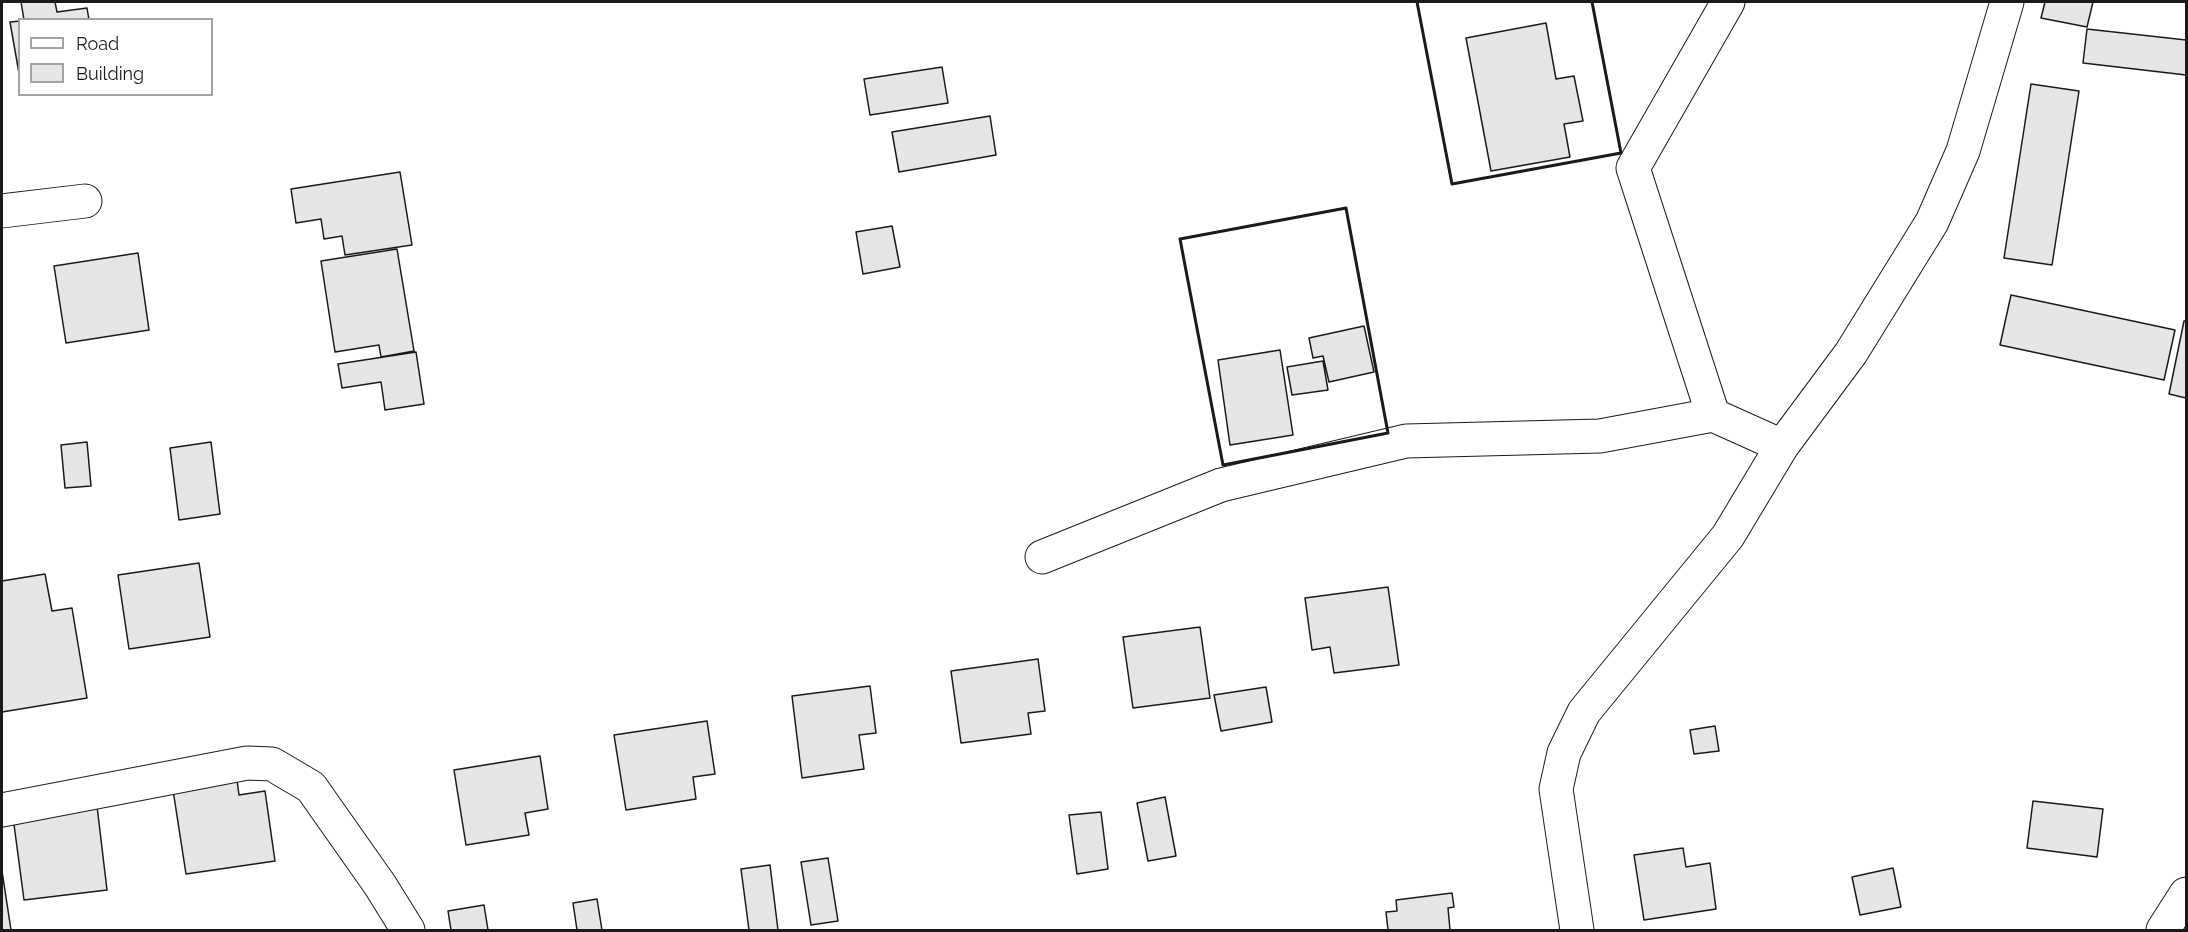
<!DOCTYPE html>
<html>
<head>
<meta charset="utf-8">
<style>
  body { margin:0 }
  #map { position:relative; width:2188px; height:932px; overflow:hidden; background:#fff; font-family:Raleway,sans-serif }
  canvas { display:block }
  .frame { position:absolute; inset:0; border:3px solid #1a1a1a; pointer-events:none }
  .legend { position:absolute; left:18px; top:18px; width:195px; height:78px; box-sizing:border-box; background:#fff; border:2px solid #a3a3a3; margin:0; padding:8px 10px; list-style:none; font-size:18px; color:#1a1a1a }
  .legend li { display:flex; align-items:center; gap:12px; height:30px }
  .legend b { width:30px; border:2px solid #a3a3a3 }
</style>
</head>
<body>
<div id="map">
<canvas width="2188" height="932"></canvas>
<div class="frame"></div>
<ul class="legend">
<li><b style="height:8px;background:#fff"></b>Road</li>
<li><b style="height:16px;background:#e6e6e6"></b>Building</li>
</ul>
</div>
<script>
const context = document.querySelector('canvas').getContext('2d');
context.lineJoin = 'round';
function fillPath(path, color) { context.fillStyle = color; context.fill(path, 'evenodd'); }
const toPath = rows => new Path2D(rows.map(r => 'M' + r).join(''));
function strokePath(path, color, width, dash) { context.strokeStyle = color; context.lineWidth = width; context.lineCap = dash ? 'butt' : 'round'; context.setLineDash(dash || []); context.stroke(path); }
const building = toPath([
  [21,2,55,2,57,12,87,8,89,20,24,20,21,2],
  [2045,2,2093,2,2087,27,2041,18,2045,2],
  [20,21,20,79,10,22,20,21],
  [1546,23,1556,79,1574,76,1583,121,1564,124,1570,157,1491,171,1466,38,1546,23],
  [2087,29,2186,40,2186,75,2083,63,2087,29],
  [942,67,948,103,870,115,864,79,942,67],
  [2031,84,2079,91,2052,265,2004,258,2031,84],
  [990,116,996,155,899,172,892,132,990,116],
  [400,172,412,245,345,255,342,236,324,239,321,219,296,223,291,189,400,172],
  [892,226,900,267,863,274,856,232,892,226],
  [397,249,414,351,381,357,379,345,335,352,321,261,397,249],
  [138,253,149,330,66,343,54,266,138,253],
  [2011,295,2175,330,2164,380,2000,345,2011,295],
  [2184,321,2186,321,2186,398,2169,394,2184,321],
  [1364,326,1374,372,1329,382,1323,356,1313,358,1309,338,1364,326],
  [1280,350,1293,435,1230,445,1218,360,1280,350],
  [416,352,424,404,385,410,381,382,342,388,338,364,416,352],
  [1323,361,1328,390,1292,395,1287,367,1323,361],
  [87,442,91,486,65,488,61,445,87,442],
  [211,442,220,514,179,520,170,448,211,442],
  [199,563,210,637,129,649,118,575,199,563],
  [45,574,52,611,72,608,87,698,2,712,2,581,45,574],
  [1388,587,1399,665,1334,673,1330,647,1312,650,1305,598,1388,587],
  [1200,627,1210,698,1133,708,1123,637,1200,627],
  [1038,659,1045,711,1028,713,1031,734,961,743,951,671,1038,659],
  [870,686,876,733,859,735,864,769,802,778,792,696,870,686],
  [1266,687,1272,722,1221,731,1214,695,1266,687],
  [707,721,715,774,693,777,696,799,626,810,614,735,707,721],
  [1715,726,1719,751,1694,754,1690,730,1715,726],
  [540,756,548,809,525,813,529,835,466,845,454,770,540,756],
  [237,780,239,795,265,791,275,861,186,874,173,790,237,780],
  [1165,797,1176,856,1148,861,1137,803,1165,797],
  [2033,801,2103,809,2097,857,2027,848,2033,801],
  [97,806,107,890,24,900,13,817,97,806],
  [1101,812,1108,869,1077,874,1069,815,1101,812],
  [1683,848,1686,867,1710,863,1716,909,1644,920,1634,855,1683,848],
  [828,858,838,921,811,925,801,862,828,858],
  [770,865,778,930,749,930,741,869,770,865],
  [1893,868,1901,907,1860,915,1852,877,1893,868],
  [2,871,11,930,2,930,2,871],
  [1452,893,1454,907,1448,908,1450,930,1388,930,1386,912,1397,911,1396,900,1452,893],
  [597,899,602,930,577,930,573,903,597,899],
  [484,905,488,930,451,930,448,911,484,905]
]);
fillPath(building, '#e6e6e6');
strokePath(building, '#1a1a1a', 1.5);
const street = toPath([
  [1728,2,1633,168,1713,415,1782,446],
  [2,211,85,201],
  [1042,557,1221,485,1406,441,1600,436,1713,415],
  [2,810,247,763,272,764,311,787,380,885,408,930],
  [1577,930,1556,789,1564,753,1584,712,1728,536,1782,446,1851,353,1932,222,1963,151,2007,2],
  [2163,930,2186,894]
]);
strokePath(street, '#1a1a1a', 35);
strokePath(street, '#fff', 33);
strokePath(toPath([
  [1417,2,1452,184,1621,153,1592,2],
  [1346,208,1388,433,1223,465,1180,239,1346,208]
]), '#1a1a1a', 3);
</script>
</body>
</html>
